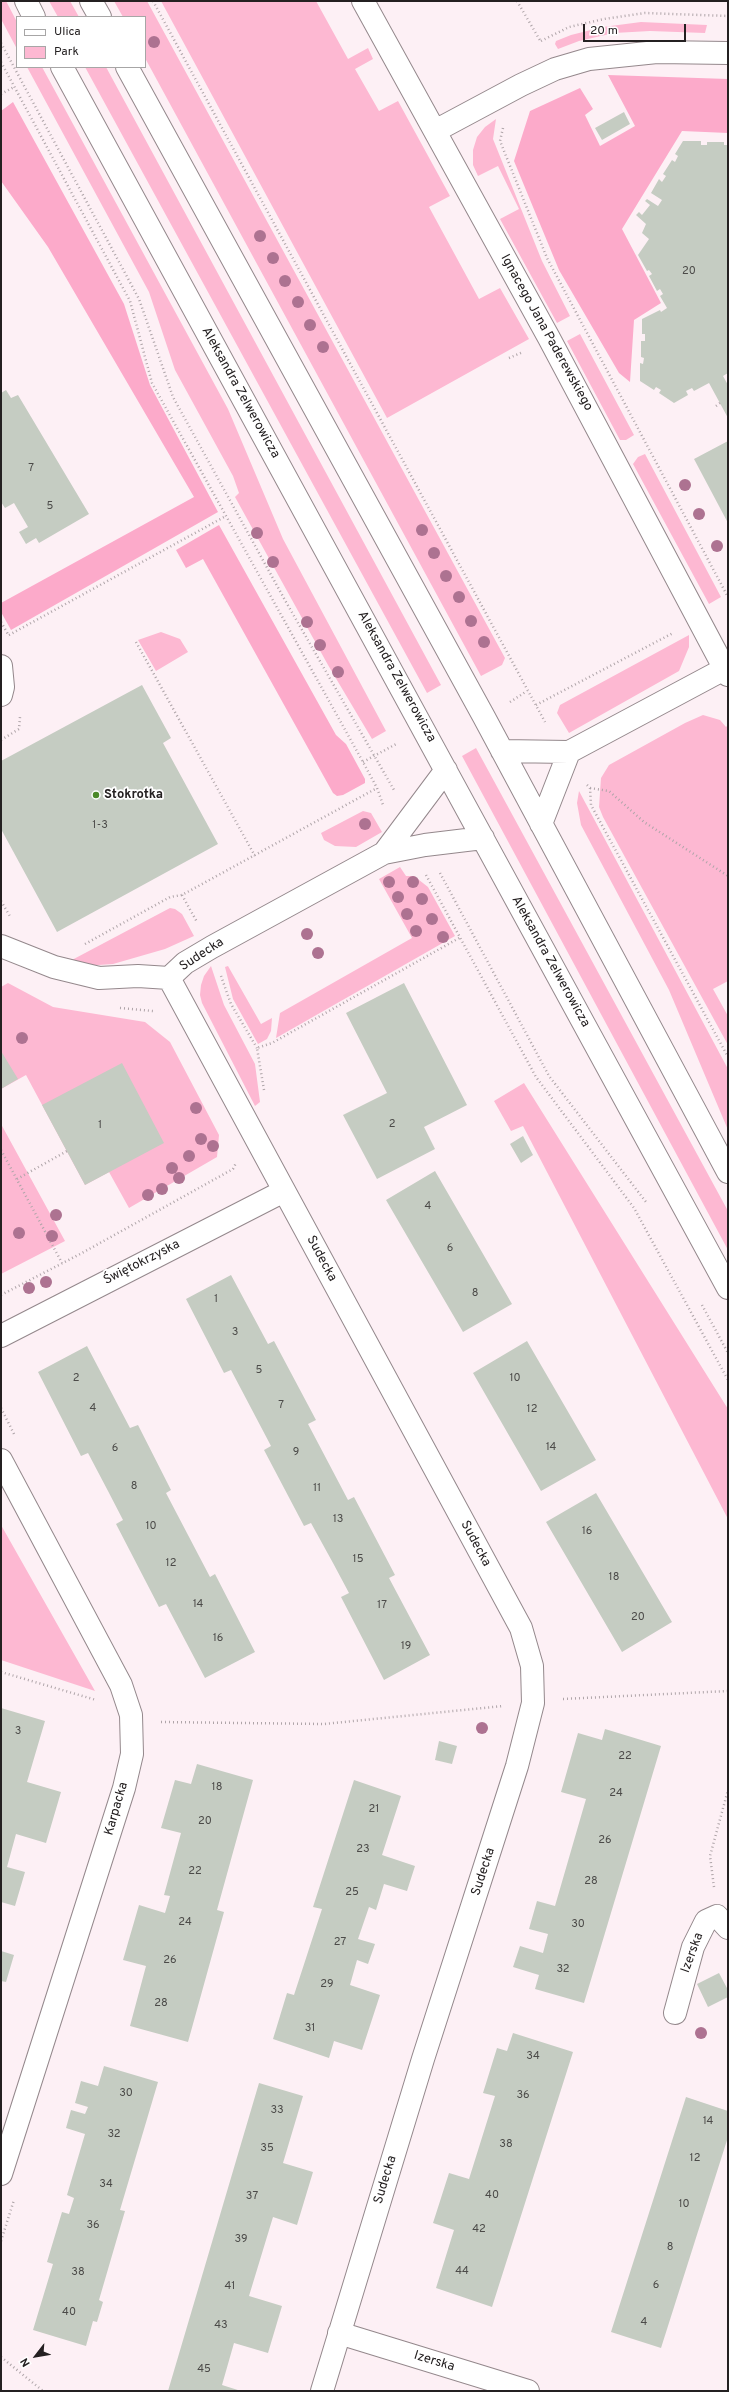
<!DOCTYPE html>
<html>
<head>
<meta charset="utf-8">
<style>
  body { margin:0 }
  #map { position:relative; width:729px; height:2392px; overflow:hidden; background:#fdf0f5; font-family:Overpass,sans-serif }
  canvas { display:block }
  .frame { position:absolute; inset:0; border:2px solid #242021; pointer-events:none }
  .legend { position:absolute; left:16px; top:16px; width:130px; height:52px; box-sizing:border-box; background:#fff; border:1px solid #a7a6a6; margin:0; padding:5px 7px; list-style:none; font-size:12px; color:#242021 }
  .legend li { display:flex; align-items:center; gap:8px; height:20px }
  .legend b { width:20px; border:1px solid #a7a6a6 }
  .north { position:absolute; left:16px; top:2336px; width:40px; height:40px; -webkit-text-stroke:3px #fff; paint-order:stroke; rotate:239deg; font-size:11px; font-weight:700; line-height:16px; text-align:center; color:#242021 }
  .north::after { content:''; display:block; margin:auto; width:14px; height:18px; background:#242021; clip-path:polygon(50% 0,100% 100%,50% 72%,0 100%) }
  .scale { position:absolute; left:583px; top:24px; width:103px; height:18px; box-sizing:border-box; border:2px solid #242021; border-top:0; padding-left:5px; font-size:12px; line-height:14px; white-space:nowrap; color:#242021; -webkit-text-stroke:3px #fff; paint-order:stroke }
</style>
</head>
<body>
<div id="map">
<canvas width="729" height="2392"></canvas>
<div class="frame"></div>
<ul class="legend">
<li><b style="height:5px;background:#fff"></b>Ulica</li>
<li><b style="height:11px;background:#fdb8d2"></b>Park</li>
</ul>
<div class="north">N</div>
<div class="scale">20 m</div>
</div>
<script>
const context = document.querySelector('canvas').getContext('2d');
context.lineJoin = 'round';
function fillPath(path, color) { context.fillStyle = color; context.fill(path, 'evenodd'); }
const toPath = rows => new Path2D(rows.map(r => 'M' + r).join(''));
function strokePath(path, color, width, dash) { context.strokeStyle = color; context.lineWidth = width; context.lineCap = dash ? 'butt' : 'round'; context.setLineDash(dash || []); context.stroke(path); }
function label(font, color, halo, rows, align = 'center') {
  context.font = font + ' Overpass,sans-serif'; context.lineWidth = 3.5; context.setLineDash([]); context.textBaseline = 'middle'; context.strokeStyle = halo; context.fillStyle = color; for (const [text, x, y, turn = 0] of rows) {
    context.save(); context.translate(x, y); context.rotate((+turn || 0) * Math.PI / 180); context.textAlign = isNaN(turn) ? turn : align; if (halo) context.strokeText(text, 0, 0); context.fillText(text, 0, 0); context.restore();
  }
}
fillPath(toPath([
  [1,1,6,1,17,22,17,49,1,19],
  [49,1,70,1,79,17,58,17],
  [114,1,147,1,505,658,502,665,481,676,145,58,145,17,123,17],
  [161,1,316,1,348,59,368,48,373,59,355,69,379,111,398,101,450,196,429,207,479,299,500,288,529,339,387,418],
  [641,22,707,25,705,33,650,31,614,33,579,41,558,49,555,44,556,41,571,35,603,27],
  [27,67,42,67,228,409,283,539,386,731,372,739,328,665,235,497,239,493,233,476,175,370,149,292],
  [85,67,106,67,441,685,427,693],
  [496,119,493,139,542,261,570,316,557,323,500,219,519,209,498,166,478,176,473,165,473,150,477,137,485,127],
  [580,334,634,435,626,440,620,440,567,341],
  [645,454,721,597,709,604,633,464,638,457],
  [161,632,180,639,188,652,156,671,138,640],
  [689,635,689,647,679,671,569,733,557,713,560,705],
  [703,715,720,720,726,727,728,725,728,981,713,989,728,1016,728,1045,603,817,599,807,601,778,609,765,685,723],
  [476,748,728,1211,728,1250,462,756],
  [579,791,728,1069,728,1130,669,990,581,825,577,803],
  [363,811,371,813,382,832,356,847,335,846,324,840,321,833],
  [400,867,406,876,414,876,428,887,455,936,276,1038,280,1013,412,938,379,879],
  [170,908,175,909,182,914,194,936,165,949,113,964,84,966,70,961],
  [211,966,224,1005,255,1064,260,1102,255,1106,202,1003,200,995,201,985,204,976],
  [228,966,261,1024,272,1018,271,1031,267,1039,258,1044,233,999,225,967],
  [8,983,53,1007,145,1022,170,1042,219,1135,217,1157,129,1208,109,1172,85,1185,26,1075,1,1089,1,987],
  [524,1083,728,1409,728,1519,523,1126,511,1131,494,1101],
  [1,1124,65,1241,1,1274],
  [1,1525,95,1691,1,1660]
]), '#fdb8d2');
fillPath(toPath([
  [608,75,728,79,728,133,682,131,622,229,661,303,634,320,630,382,619,373,559,270,514,161,530,111,580,88,593,109,585,115,600,146,635,126],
  [13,102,124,304,150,385,218,512,11,630,1,612,1,603,194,497,48,247,1,181,1,111],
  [219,525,336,735,346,744,365,779,365,783,343,795,337,796,333,793,203,559,186,568,176,550]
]), '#fcaaca');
fillPath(toPath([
  [624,112,630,124,602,140,595,128],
  [683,141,701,141,701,145,707,145,707,142,724,142,724,145,728,145,728,373,723,376,728,385,728,418,709,383,694,391,692,388,686,391,688,395,674,403,659,393,661,390,656,387,654,390,640,381,640,363,643,364,644,358,641,357,641,341,645,341,645,334,642,334,642,319,660,310,661,312,667,308,660,296,663,294,660,289,657,291,649,276,652,274,649,270,647,271,638,255,649,239,642,233,646,224,636,215,639,212,642,215,650,205,645,201,647,199,658,206,662,200,651,193,659,179,662,182,666,176,663,174,672,160,675,162,678,156,675,154],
  [6,390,11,398,18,395,89,514,39,543,36,538,26,544,19,532,28,527,14,503,5,508,1,502,1,393],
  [728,441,728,523,694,459],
  [142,685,171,738,163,743,218,844,57,932,1,829,1,761],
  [404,983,467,1105,424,1127,435,1149,377,1179,343,1115,387,1093,346,1013],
  [1,1051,18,1079,1,1089],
  [122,1063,164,1143,85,1185,42,1105],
  [523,1136,533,1155,521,1163,510,1144],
  [435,1171,512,1304,463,1332,386,1200],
  [231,1275,268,1344,274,1341,316,1420,308,1424,348,1500,354,1497,395,1575,389,1578,430,1655,384,1680,341,1597,349,1593,333,1563,311,1523,304,1526,264,1450,271,1446,231,1370,224,1373,186,1299],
  [527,1341,596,1460,541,1491,473,1373],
  [87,1346,130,1428,138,1425,171,1490,166,1493,210,1577,215,1574,255,1652,205,1678,166,1604,159,1607,116,1524,123,1520,108,1491,88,1453,81,1456,38,1372],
  [596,1493,672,1622,622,1652,546,1522],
  [1,1708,45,1721,27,1782,61,1792,46,1843,16,1834,7,1867,25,1872,15,1906,1,1902],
  [605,1729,661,1746,584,2003,535,1989,539,1975,513,1967,520,1946,543,1953,548,1934,529,1929,537,1901,555,1906,586,1799,561,1792,578,1733,602,1740],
  [439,1741,457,1746,452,1764,435,1760],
  [197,1764,253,1780,217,1910,224,1912,188,2042,130,2026,146,1966,123,1960,139,1905,165,1913,170,1896,164,1895,181,1833,161,1828,175,1780,191,1784],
  [354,1780,401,1796,382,1855,415,1866,407,1891,384,1884,376,1910,369,1907,358,1939,375,1944,368,1964,357,1960,350,1985,380,1995,362,2050,334,2041,329,2058,273,2039,287,1993,294,1995,322,1909,313,1907],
  [1,1951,14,1955,6,1982,1,1981],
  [719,1973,728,1990,728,1997,708,2007,697,1984],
  [513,2033,573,2052,492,2307,436,2288,454,2230,433,2223,449,2173,469,2179,495,2096,483,2093,497,2048,507,2051],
  [104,2066,158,2082,120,2210,125,2211,99,2300,103,2302,97,2322,93,2321,86,2346,33,2330,53,2264,47,2262,62,2212,69,2214,74,2198,67,2195,85,2134,66,2128,71,2110,85,2114,88,2107,75,2103,81,2081,98,2086],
  [259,2083,303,2096,283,2163,313,2172,297,2225,273,2217,249,2296,282,2306,268,2353,234,2343,222,2385,241,2391,168,2391],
  [686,2097,728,2111,728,2137,661,2348,611,2332]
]), '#c5ccc2');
const minor = toPath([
  [26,1,34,17],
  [91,1,100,17],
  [363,1,549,338,728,675],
  [62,67,728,1288],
  [127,67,484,717,728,1172],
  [435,131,521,85,555,69,589,59,657,52,728,53],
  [1,666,3,687,1,695],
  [502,751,569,752,728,667],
  [541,824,569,752],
  [384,853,446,770],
  [1,946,54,967,99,978,138,976,169,978],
  [1,1336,284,1191],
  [1,1460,121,1685,131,1715,132,1754,124,1788,1,2174],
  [675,2013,693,1947,706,1921,717,1916,728,1928],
  [339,2333,528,2391],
  [322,2391,423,2059,517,1766,533,1703,532,1666,521,1628,169,978,185,963,212,947,384,853,425,845,483,838]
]);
strokePath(minor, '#94888c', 24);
strokePath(toPath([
  [153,1,545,722],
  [517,1,541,42],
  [541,41,569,27,604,19,645,13,728,16],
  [1,43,139,299,173,397,286,602,394,790],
  [1,62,130,301,152,383,363,762,377,788,383,805],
  [1,94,14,87],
  [503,128,500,141,547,258,728,597],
  [509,358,523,352],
  [716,406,720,403],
  [1,622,9,636],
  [9,635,226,516],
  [136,642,255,856],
  [510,702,527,691],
  [536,705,673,633],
  [1,740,19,729,20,717],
  [363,762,398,743],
  [587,785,590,788,591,805,728,1057],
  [590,788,609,791,644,822,728,876],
  [440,873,549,1076,646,1202],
  [426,875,536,1077,634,1208,728,1380],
  [182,895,197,922],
  [1,901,11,918],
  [85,944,170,897,182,895,377,788],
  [221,976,231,1004,257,1048],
  [120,1008,153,1011],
  [264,1090,257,1048,272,1043,461,937],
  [1,1150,62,1263],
  [17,1179,67,1151],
  [1,1295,82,1253,233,1169,236,1163],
  [702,1305,728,1353],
  [1,1408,14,1434],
  [1,1672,96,1700],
  [563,1699,728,1691],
  [161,1722,324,1724,503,1706],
  [714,1887,710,1856,728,1790],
  [1,2241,14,2200],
  [1,2357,43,2391]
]), '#afa5a9', 2.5, [1, 3]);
strokePath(minor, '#fff', 22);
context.fillStyle = '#ad7291';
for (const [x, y] of [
  [154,42],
  [260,236],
  [273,258],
  [285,281],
  [298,302],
  [310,325],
  [323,347],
  [685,485],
  [699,514],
  [422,530],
  [257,533],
  [717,546],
  [434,553],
  [273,562],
  [446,576],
  [459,597],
  [471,621],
  [307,622],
  [484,642],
  [320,645],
  [338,672],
  [365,824],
  [389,882],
  [413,882],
  [398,897],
  [422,899],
  [407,914],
  [432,919],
  [416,931],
  [307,934],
  [443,937],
  [318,953],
  [22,1038],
  [196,1108],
  [201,1139],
  [213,1146],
  [189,1156],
  [172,1168],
  [179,1178],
  [162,1189],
  [148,1195],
  [56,1215],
  [19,1233],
  [52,1236],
  [46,1282],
  [29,1288],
  [482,1728],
  [701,2033]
]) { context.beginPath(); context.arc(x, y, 6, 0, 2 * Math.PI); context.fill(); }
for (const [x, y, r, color] of [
  [96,795,4,"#4b8929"]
]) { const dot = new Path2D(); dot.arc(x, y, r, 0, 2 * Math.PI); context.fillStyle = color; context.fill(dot); strokePath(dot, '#fff', 1.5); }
label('11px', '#4c4b49', null, [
  ["20",689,272],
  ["7",31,469],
  ["5",50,507],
  ["1-3",100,826],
  ["2",392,1125],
  ["1",100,1126],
  ["4",428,1207],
  ["6",450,1249],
  ["8",475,1294],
  ["1",216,1300],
  ["3",235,1333],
  ["5",259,1371],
  ["2",76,1379],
  ["10",515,1379],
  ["7",281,1406],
  ["4",93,1409],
  ["12",532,1410],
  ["14",551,1448],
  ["6",115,1449],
  ["9",296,1453],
  ["8",134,1487],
  ["11",317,1489],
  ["13",338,1520],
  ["10",151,1527],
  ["16",587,1532],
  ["15",358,1560],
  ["12",171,1564],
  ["18",614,1578],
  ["14",198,1605],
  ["17",382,1606],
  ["20",638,1618],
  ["16",218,1639],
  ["19",406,1647],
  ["3",18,1732],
  ["22",625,1757],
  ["18",217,1788],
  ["24",616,1794],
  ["21",374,1810],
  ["20",205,1822],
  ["26",605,1841],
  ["23",363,1850],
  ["22",195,1872],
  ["28",591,1882],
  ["25",352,1893],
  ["24",185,1923],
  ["30",578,1925],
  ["27",340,1943],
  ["26",170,1961],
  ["32",563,1970],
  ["29",327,1985],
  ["28",161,2004],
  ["31",310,2029],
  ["34",533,2057],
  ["30",126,2094],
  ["36",523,2096],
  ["33",277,2111],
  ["14",708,2122],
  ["32",114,2135],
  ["38",506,2145],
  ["35",267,2149],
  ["12",695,2159],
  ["34",106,2185],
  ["40",492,2196],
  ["37",252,2197],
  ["10",684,2205],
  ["36",93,2226],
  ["42",479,2230],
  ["39",241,2240],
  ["8",670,2248],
  ["44",462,2272],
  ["38",78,2273],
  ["6",656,2286],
  ["41",230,2287],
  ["40",69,2313],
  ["4",644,2323],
  ["43",221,2326],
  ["45",204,2370]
]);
label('13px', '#242021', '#fff', [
  ["Ignacego Jana Paderewskiego",546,333,61],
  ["Aleksandra Zelwerowicza",240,393,61],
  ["Aleksandra Zelwerowicza",396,677,61],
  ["Sudecka",202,955,-33],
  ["Aleksandra Zelwerowicza",550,962,61],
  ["Sudecka",321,1259,62],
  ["Świętokrzyska",142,1263,-27],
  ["Sudecka",475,1544,62],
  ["Karpacka",117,1809,-74],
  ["Sudecka",484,1872,-72],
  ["Izerska",693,1953,-70],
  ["Sudecka",386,2180,-73],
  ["Izerska",434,2362,17]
]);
label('bold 13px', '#242021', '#fff', [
  ["Stokrotka",104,795]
], 'left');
</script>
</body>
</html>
